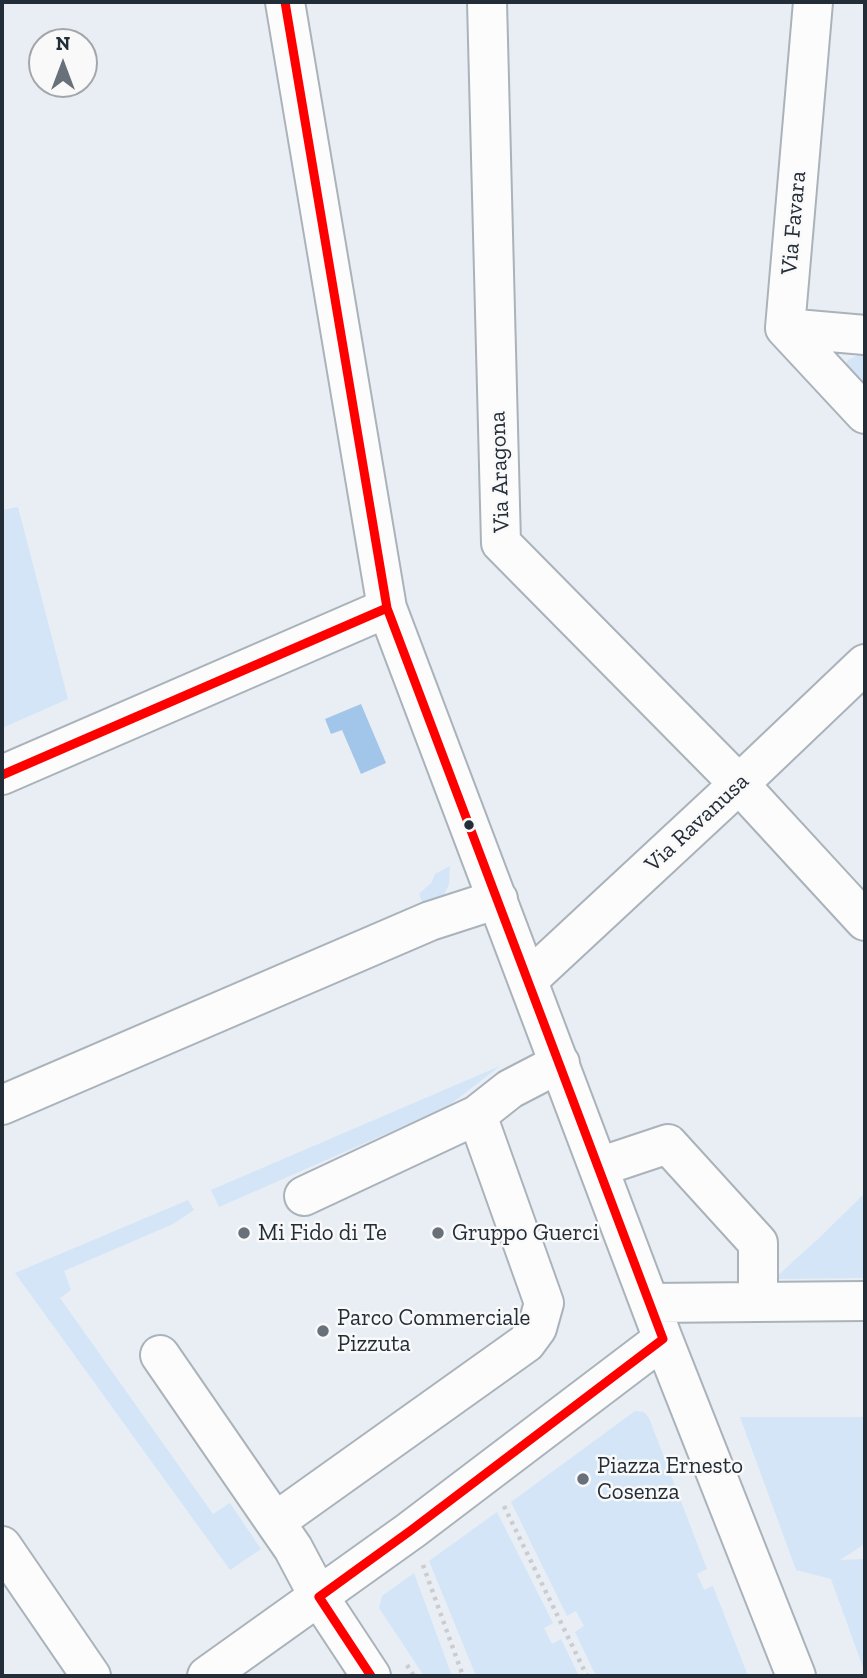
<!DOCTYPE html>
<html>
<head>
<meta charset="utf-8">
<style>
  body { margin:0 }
  #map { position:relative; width:867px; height:1678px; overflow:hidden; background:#e8eef4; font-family:"Zilla Slab",serif }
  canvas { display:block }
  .frame { position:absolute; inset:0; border:4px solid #232d38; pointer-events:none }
  .north { position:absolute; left:28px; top:28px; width:70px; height:70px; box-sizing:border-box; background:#f9f9f9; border:2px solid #a3a7ac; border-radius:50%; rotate:0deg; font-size:19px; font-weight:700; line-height:28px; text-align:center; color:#232d38 }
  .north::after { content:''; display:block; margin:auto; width:24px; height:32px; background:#68717a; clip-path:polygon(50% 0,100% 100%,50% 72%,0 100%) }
</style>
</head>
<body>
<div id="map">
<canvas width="867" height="1678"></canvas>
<div class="frame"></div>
<div class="north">N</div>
</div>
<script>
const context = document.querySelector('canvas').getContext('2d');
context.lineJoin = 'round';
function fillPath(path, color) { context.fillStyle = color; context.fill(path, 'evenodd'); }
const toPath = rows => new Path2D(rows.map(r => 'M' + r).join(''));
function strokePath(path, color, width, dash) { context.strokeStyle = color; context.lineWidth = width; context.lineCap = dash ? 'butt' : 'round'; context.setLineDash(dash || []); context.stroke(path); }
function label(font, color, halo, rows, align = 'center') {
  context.font = font + ' "Zilla Slab",serif'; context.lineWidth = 5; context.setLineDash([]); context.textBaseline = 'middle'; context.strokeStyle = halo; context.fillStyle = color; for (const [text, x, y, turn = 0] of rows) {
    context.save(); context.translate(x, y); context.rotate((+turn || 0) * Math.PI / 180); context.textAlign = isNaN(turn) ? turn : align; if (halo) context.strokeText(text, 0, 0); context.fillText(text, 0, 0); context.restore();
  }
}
fillPath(toPath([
  [860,354,865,354,865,396,844,367,848,360],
  [18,507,68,699,2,728,2,510],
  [450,866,449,884,444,895,438,904,426,911,419,894,432,882,435,874],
  [500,1066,447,1107,219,1207,211,1190],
  [865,1193,865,1278,774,1279,819,1238],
  [188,1200,194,1210,173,1224,64,1271,71,1290,60,1298,213,1514,230,1503,261,1549,230,1570,15,1273],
  [635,1411,644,1412,649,1418,707,1569,697,1574,704,1590,713,1586,748,1676,596,1676,575,1632,584,1626,576,1611,567,1616,511,1502],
  [740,1417,865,1417,865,1544,840,1560,865,1559,865,1585,863,1595,863,1606,865,1616,865,1673,831,1579,796,1570],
  [497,1512,553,1623,544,1628,552,1644,561,1639,579,1676,476,1676,429,1561],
  [414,1573,452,1676,424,1676,379,1608,382,1596]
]), '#d3e5f7');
fillPath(toPath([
  [361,704,386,763,361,774,342,730,331,734,325,719]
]), '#a2c5ea');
const minor = toPath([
  [285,2,387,608,663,1339,796,1676],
  [487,2,501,543,739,784,865,921],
  [813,2,785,328,865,414],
  [785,328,865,335],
  [2,775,387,608],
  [528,980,739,784,865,664],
  [2,1105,430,921,498,899],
  [599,1167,668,1144,758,1243,758,1302],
  [304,1196,477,1115],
  [650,1303,865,1301],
  [160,1355,275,1522],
  [2,1546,91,1676],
  [207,1676,410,1531,663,1339],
  [371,1676,319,1597,293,1548,275,1522,526,1343,537,1328,544,1303,477,1115,510,1089,560,1063]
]);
strokePath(minor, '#aab2ba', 42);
strokePath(toPath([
  [504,1506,587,1676],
  [423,1565,463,1676],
  [407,1665,414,1676]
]), '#caccd0', 4.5, [3.5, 5]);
strokePath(minor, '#fcfcfd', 38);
strokePath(toPath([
  [285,2,387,608,663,1339,410,1531,319,1597,371,1676],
  [2,775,387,608]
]), '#f00', 9);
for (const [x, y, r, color] of [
  [469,825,6,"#232d38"],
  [244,1233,7,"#68717a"],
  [438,1233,7,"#68717a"],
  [323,1331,7,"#68717a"],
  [583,1479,7,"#68717a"]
]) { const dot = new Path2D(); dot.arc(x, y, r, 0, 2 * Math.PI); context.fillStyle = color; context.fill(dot); strokePath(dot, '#f9f9f9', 2.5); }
label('23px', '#232d38', '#f9f9f9', [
  ["Via Favara",794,223,-85],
  ["Via Aragona",500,472,-92],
  ["Via Ravanusa",697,823,-43]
]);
label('23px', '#232d38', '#f9f9f9', [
  ["Mi Fido di Te",258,1233],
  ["Gruppo Guerci",452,1233],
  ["Parco Commerciale",337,1318],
  ["Pizzuta",337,1344],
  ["Piazza Ernesto",597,1466],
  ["Cosenza",597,1492]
], 'left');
</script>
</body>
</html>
